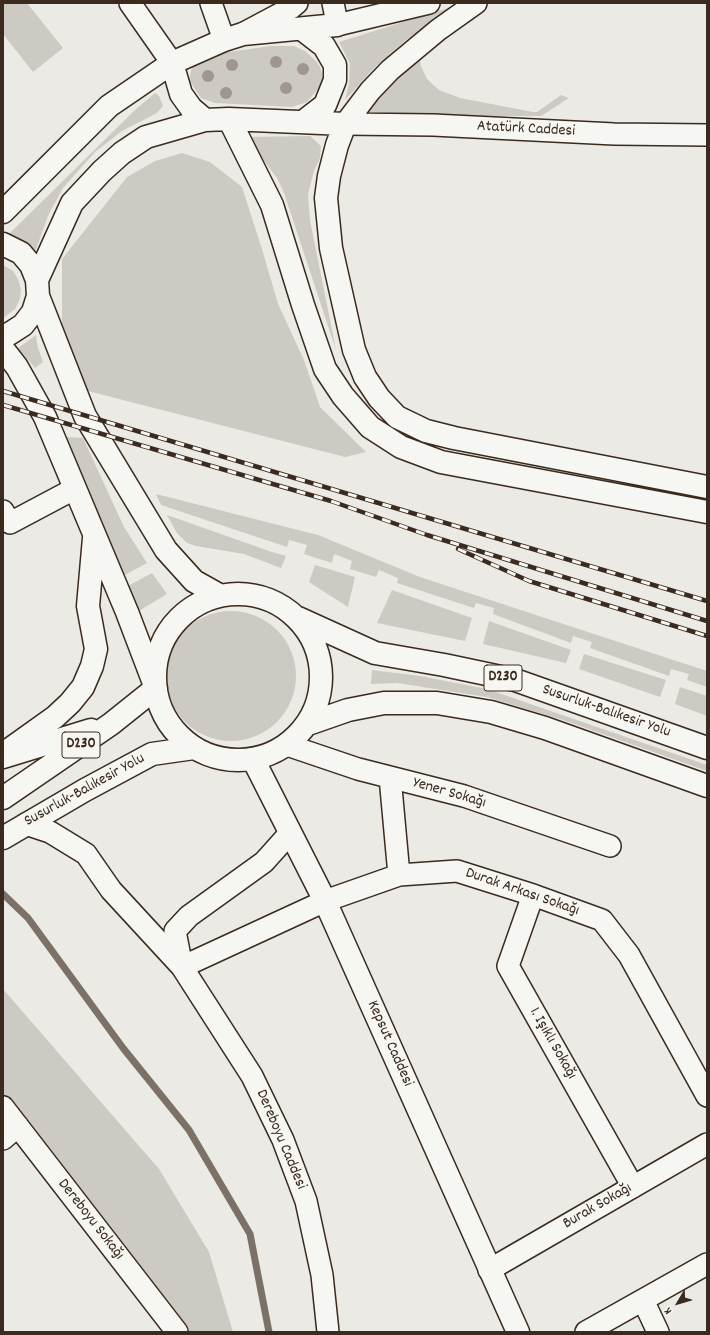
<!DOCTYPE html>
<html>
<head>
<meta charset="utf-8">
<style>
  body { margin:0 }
  #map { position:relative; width:710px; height:1335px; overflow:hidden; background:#ebeae5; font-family:Dekko,sans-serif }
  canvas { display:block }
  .frame { position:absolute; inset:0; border:4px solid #3b2a1e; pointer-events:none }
  .north { position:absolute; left:658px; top:1283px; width:40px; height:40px; -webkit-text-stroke:3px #f6f6f2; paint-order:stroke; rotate:232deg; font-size:11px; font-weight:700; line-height:16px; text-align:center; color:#3b2a1e }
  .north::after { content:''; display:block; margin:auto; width:14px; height:18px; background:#3b2a1e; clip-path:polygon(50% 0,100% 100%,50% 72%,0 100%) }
</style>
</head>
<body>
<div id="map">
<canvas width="710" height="1335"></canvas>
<div class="frame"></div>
<div class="north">K</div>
</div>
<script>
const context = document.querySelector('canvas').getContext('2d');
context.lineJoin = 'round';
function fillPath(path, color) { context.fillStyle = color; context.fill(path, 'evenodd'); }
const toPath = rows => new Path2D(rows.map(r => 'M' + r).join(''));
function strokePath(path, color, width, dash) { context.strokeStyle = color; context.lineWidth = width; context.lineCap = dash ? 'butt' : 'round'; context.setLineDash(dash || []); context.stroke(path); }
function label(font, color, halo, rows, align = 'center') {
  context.font = font + ' Dekko,sans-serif'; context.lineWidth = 3; context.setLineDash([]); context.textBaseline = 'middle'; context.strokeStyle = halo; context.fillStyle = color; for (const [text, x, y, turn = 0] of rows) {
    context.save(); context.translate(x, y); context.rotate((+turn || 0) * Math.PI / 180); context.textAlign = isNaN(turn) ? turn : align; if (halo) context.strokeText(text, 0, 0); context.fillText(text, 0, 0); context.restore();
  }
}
fillPath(toPath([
  [3,3,27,3,63,48,33,72,3,34],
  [464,3,406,40,376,66,345,100,349,83,350,64,339,42],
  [271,46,294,46,305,51,316,61,320,67,323,77,318,89,307,102,292,107,215,103,201,98,189,80,192,67,200,56],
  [420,59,421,66,427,79,439,90,460,98,533,112,537,112,561,95,569,98,541,116,364,116,400,75],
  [155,93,159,96,163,106,157,113,122,131,95,152,63,188,48,216,35,252,26,244,8,235,135,110],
  [310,136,321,146,320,158,314,171,308,194,310,220,336,350,284,193,277,178,246,137],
  [182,153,210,162,242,187,262,249,278,304,304,360,320,407,366,452,345,457,88,391,62,329,62,259,127,177,155,161],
  [3,265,13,271,18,279,21,289,20,299,15,309,3,318],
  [36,335,38,348,43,362,35,368,18,348],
  [67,437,83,438,124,527,147,563,123,576],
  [156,494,318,535,420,577,707,671,707,687,687,680,689,674,671,669,669,676,590,648,592,642,573,636,571,643,493,614,494,608,476,603,474,608,397,583,398,578,379,570,376,577,350,569,352,561,334,554,332,563,304,554,307,545,289,540,287,547,161,505],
  [167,515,272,552,286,556,281,568,244,554,196,546,187,543,177,533],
  [315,565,355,577,348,607,309,582],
  [152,573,167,594,137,612,126,587],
  [392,590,472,618,465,641,377,623],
  '166 676a65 65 0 1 1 130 0a65 65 0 1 1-130 0Z',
  [489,621,571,650,566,663,483,644],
  [584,654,666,680,660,697,579,669],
  [372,670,420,676,487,689,707,765,707,771,563,720,487,697,397,683,371,684],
  [680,687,707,696,707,716,675,704],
  [3,989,159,1169,209,1252,233,1332,185,1332,3,1096]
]), '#cdcac4');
strokePath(toPath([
  [3,894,28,918,123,1048,189,1130,250,1234,269,1332]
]), '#7c7167', 7);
const minor = toPath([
  [130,3,172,63],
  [211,3,224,40],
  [333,3,335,13],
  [337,25,429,3],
  [244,33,291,8,297,3],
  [345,124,433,125,614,134,707,135],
  [345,124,370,91,390,70,438,30,476,3],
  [3,511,10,523,74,489],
  [287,745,358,769,464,796,610,846],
  [390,777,399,875],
  [26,824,50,832,86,854,111,890,182,967,252,1076,283,1140,306,1201,322,1275,328,1332],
  [533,895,508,966,633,1187],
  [182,967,325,901,399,875,457,871,533,895,602,920,629,955,707,1096],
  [182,967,175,931,189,916,264,862,290,833],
  [3,1107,177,1332],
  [3,1139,18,1126],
  [489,1270,707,1144],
  [643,1300,658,1332],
  [586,1332,707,1264]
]);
const tertiary = toPath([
  [253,759,325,901,518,1332]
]);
const secondary = toPath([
  [302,29,324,46,335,65,335,80,325,105,303,122],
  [172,63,181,94,191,108,205,120],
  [229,119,272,205,303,305,325,369,343,396,370,427,401,447,441,462,707,512],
  [3,212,109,106,172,63,224,40,243,34,337,25],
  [3,244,21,253,31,265,37,280,38,296,85,416,166,550,194,581,219,595],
  [37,280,72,203,102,171,122,153,146,137,205,120,229,119,345,124,337,145,329,176,326,198,331,248,354,350,365,377,379,398,397,417,426,431,454,438,707,487],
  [3,335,9,334,23,325,33,312,38,296],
  [3,349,17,367,45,417,127,612,154,683],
  [3,754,55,717,70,703,83,687,92,666,96,649,88,606,94,538]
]);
const trunk = toPath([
  '155 677a83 83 0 1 1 166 0a83 83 0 1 1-166 0Z',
  [298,618,375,653,444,665,515,680,707,748],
  [308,724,348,710,384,703,437,703,491,712,545,728,707,786],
  [3,757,91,730],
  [3,798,111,724,156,688],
  [3,838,85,790,152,754,194,748]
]);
strokePath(minor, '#3b2a1e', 24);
strokePath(tertiary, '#3b2a1e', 25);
strokePath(secondary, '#3b2a1e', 25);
strokePath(trunk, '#3b2a1e', 25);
strokePath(minor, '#f6f6f2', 21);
strokePath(tertiary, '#f6f6f2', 22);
strokePath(secondary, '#f6f6f2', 22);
strokePath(trunk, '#f6f6f2', 22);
const rail = toPath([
  [3,391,707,601],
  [3,405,331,501,427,535,707,621],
  [458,549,529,581,707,636]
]);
strokePath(rail, '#3b2a1e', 4.5);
strokePath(rail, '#f6f6f2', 3, [9]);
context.fillStyle = '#9f968f';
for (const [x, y] of [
  [276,62],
  [232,65],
  [303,69],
  [208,76],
  [286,88],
  [226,93]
]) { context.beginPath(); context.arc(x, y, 6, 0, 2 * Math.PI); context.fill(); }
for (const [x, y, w] of [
  [503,678,38],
  [81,745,38]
]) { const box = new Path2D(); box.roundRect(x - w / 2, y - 13, w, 26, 3); context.fillStyle = '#f6f6f2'; context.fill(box); strokePath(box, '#3b2a1e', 1); }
label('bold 15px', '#3b2a1e', null, [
  ["D230",503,678],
  ["D230",81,745]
]);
label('16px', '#3b2a1e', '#f6f6f2', [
  ["Atatürk Caddesi",526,130,3],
  ["Susurluk-Balıkesir Yolu",606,712,19],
  ["Susurluk-Balıkesir Yolu",85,791,-29],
  ["Yener Sokağı",449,794,16],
  ["Durak Arkası Sokağı",522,893,19],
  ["Kepsut Caddesi",389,1044,66],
  ["1. Işıklı Sokağı",552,1044,60],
  ["Dereboyu Caddesi",280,1140,67],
  ["Burak Sokağı",598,1207,-30],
  ["Dereboyu Sokağı",90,1220,52]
]);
</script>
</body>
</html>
